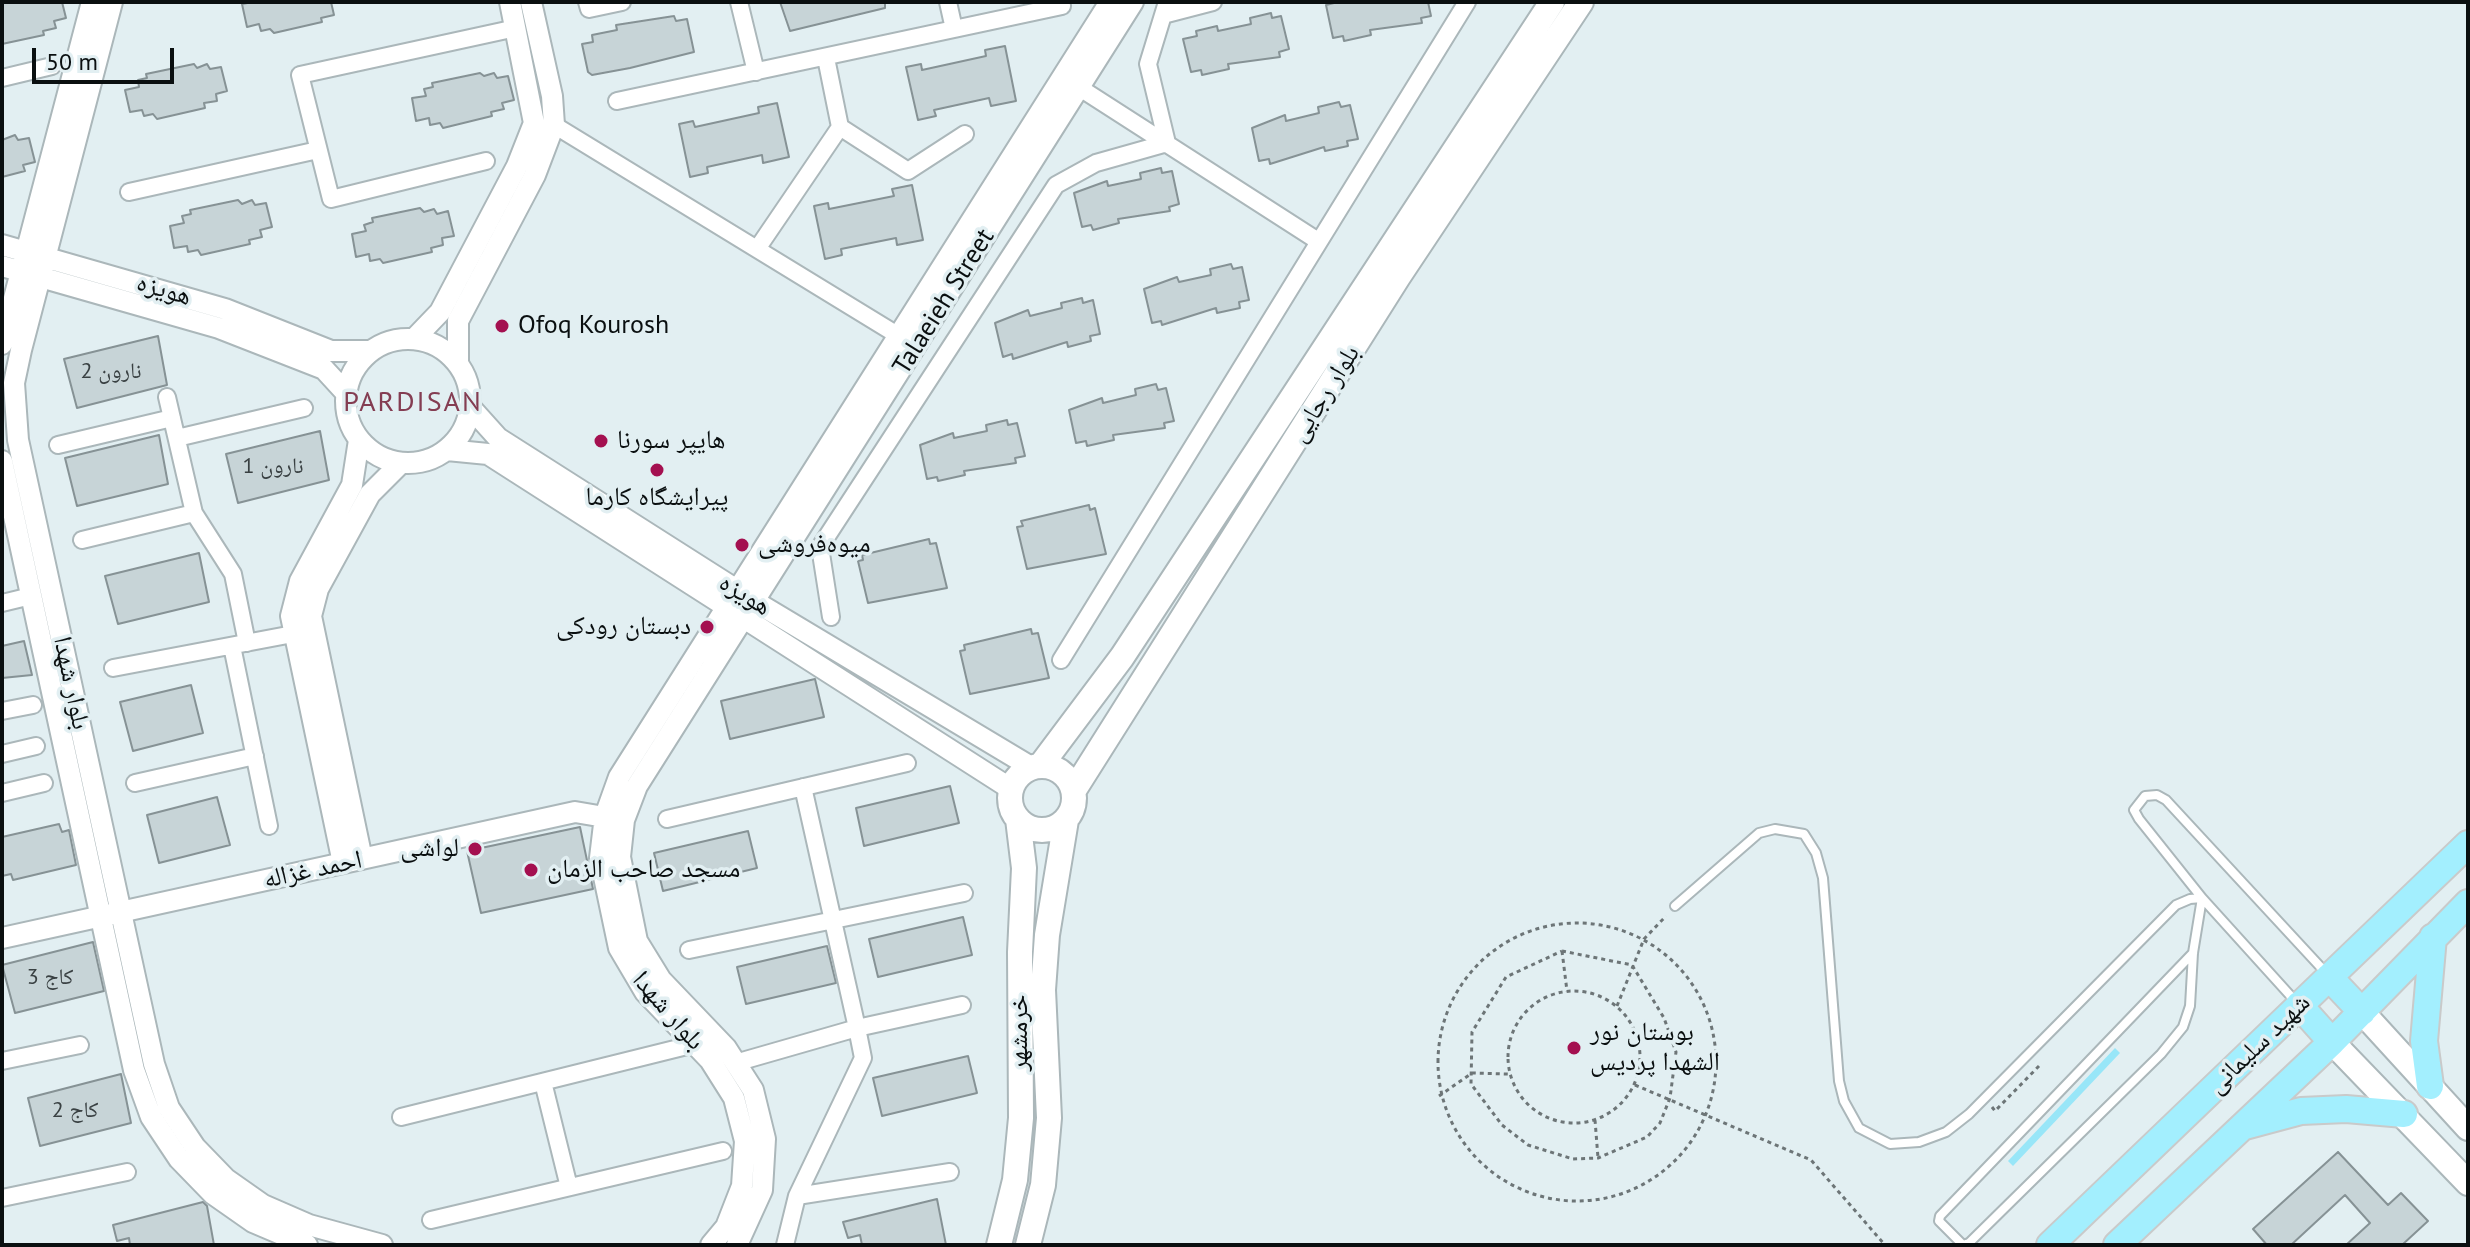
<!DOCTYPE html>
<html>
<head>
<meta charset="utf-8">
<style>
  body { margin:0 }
  #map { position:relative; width:2470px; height:1247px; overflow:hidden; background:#e2eff2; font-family:"PT Sans",sans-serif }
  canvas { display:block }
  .frame { position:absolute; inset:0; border:4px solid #0a0f10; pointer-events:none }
  .scale { position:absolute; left:32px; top:48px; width:142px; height:36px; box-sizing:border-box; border:4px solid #0a0f10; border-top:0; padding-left:10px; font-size:24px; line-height:28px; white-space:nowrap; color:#0a0f10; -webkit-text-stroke:6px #e2eff2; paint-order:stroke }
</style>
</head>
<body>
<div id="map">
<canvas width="2470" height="1247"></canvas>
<div class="frame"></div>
<div class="scale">50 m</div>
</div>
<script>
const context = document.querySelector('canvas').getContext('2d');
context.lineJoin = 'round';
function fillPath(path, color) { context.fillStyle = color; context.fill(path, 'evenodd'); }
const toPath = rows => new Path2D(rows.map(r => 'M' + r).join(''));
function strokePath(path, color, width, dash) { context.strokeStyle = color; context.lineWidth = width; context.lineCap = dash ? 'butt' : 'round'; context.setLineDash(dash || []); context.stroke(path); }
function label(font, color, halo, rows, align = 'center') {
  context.font = font + ' "PT Sans","Noto Naskh Arabic",sans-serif'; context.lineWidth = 7; context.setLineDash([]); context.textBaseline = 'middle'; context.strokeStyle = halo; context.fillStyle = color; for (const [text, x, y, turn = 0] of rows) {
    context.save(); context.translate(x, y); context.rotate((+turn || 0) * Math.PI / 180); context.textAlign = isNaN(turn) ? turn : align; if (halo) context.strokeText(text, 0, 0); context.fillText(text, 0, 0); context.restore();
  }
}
fillPath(toPath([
  [2115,1048,2120,1053,2013,1166,2008,1161]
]), '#98e6f8');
const building = toPath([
  [2,2,62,2,66,18,54,21,56,28,43,31,44,35,2,44,2,2],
  [253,2,331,2,334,15,321,18,322,22,274,33,270,29,261,31,259,24,247,27,242,4,253,2],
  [780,2,885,2,885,8,790,31,780,2],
  [1338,2,1428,2,1431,16,1421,18,1422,23,1370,30,1371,35,1344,41,1343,36,1333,38,1326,5,1338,2],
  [1271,13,1272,18,1281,16,1289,49,1279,52,1280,57,1228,64,1229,69,1202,75,1201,70,1191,72,1183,39,1197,36,1196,31,1217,26,1218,31,1251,24,1250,18,1271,13],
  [674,16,676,21,687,19,694,52,630,68,592,75,588,72,582,44,593,42,592,35,617,30,616,25,674,16],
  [1005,46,1016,101,991,106,989,98,934,110,936,116,918,120,906,67,921,64,922,70,986,56,985,50,1005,46],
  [194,64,197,68,207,64,210,69,221,67,227,91,216,94,217,101,204,103,205,108,157,119,153,114,144,116,142,110,130,112,125,90,139,87,138,80,147,78,146,74,194,64],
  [480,73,484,76,494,73,497,78,508,76,514,100,502,103,504,109,491,112,492,116,443,128,440,123,430,125,429,118,416,121,412,98,426,96,424,89,433,87,432,83,480,73],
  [1339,102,1341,107,1350,105,1358,139,1347,141,1348,146,1325,151,1324,147,1270,164,1269,159,1259,161,1252,128,1285,115,1286,121,1319,113,1318,107,1339,102],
  [777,103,789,157,763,163,762,155,707,167,708,173,690,177,679,124,693,121,695,127,759,113,758,107,777,103],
  [15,135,18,140,29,138,35,162,23,165,25,171,2,177,2,140,15,135],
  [1161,168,1162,173,1172,171,1179,204,1169,207,1170,211,1118,219,1119,223,1093,230,1091,225,1082,227,1074,193,1107,181,1108,186,1141,179,1140,173,1161,168],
  [912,185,923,240,897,245,896,238,841,249,842,255,825,259,814,206,828,203,829,209,894,196,892,189,912,185],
  [238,200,242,204,252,200,255,205,266,203,272,227,260,230,262,237,249,240,250,244,201,255,198,250,188,252,187,246,174,248,170,226,184,223,182,216,191,214,190,210,238,200],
  [420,208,424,212,434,209,437,214,448,211,454,236,442,238,443,245,431,248,432,252,383,263,380,259,370,261,369,254,356,257,352,234,366,231,364,225,373,222,372,218,420,208],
  [1231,264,1233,269,1242,267,1249,300,1239,302,1240,308,1217,313,1216,308,1162,325,1161,321,1152,323,1144,289,1177,277,1179,282,1211,275,1210,269,1231,264],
  [1082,298,1083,303,1093,300,1100,334,1090,336,1091,341,1068,347,1067,342,1013,359,1012,354,1003,357,995,323,1028,310,1030,316,1062,308,1061,303,1082,298],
  [158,336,167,385,77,408,64,359,158,336],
  [1156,384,1158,390,1166,388,1174,421,1164,423,1165,428,1113,435,1114,440,1087,446,1086,441,1076,443,1069,410,1102,398,1103,403,1136,395,1135,389,1156,384],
  [1007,420,1008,425,1017,423,1025,456,1015,458,1016,463,964,471,965,475,938,481,937,477,927,479,920,445,953,433,954,438,987,431,986,425,1007,420],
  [320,431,329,480,238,503,226,454,320,431],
  [159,435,168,484,77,506,65,458,159,435],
  [1089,505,1090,510,1095,508,1106,554,1027,569,1017,527,1023,526,1021,521,1089,505],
  [929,539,930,544,936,543,947,588,868,603,858,561,863,560,862,555,929,539],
  [199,553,209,602,118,624,105,576,199,553],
  [1031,629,1032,634,1038,633,1049,678,970,694,960,651,965,650,964,645,1031,629],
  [24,641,32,675,2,678,2,646,24,641],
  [815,679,824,717,730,739,721,701,815,679],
  [191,685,203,733,133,751,120,702,191,685],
  [950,786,959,823,864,846,856,808,950,786],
  [217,797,230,845,159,863,147,815,217,797],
  [59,824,62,832,69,830,76,865,13,880,11,874,2,876,2,837,59,824],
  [580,827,593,889,481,913,467,851,580,827],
  [748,831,757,868,663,891,654,853,748,831],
  [963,917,972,955,878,977,869,939,963,917],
  [93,942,104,991,15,1013,2,965,93,942],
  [827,946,836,983,746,1004,737,967,827,946],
  [968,1056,977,1093,882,1116,873,1078,968,1056],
  [121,1074,131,1123,40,1146,28,1098,121,1074],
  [2338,1152,2388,1205,2401,1193,2428,1221,2402,1245,2346,1245,2370,1223,2345,1195,2291,1245,2267,1245,2253,1229,2338,1152],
  [937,1199,946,1245,862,1245,860,1235,848,1238,843,1222,937,1199],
  [203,1202,207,1206,214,1245,130,1245,129,1238,117,1241,113,1225,203,1202]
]);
fillPath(building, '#c7d4d7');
strokePath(building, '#869295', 2);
const service = toPath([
  [1675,906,1759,833,1775,829,1804,834,1816,853,1823,878,1839,1081,1844,1101,1859,1128,1890,1144,1919,1142,1946,1132,1969,1114,2176,905,2190,899,2202,898,2297,1003],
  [2193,953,1940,1216,1939,1221,1963,1245,1969,1243,2161,1054,2183,1027,2190,1006,2193,953,2202,898,2139,819,2134,810,2145,796,2157,795,2166,800,2327,974]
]);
const minor = toPath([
  [587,2,589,9,622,2],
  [739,2,756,72],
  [948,2,954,29],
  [1163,15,1213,2],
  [826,58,840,127],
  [2,78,52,66],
  [1080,88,1318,241],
  [617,101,1062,6],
  [554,125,899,336],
  [486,161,331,199,300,75,516,28],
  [129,192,318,150],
  [757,249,840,127,908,171,965,134],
  [167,397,194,513,233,574,247,643],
  [177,438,304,408],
  [58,445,172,418],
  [82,540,194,513],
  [2,603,31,596],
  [831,617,820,547,1056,185,1096,163,1167,143,1148,64,1167,2],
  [232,646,269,826],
  [1061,660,1467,2],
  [113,668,293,634],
  [2,711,33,705],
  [2,754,36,746],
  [135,783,255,756],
  [2,793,44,783],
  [667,819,907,763],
  [689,950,964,893],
  [2,1061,80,1045],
  [735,1063,857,1028,803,787],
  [543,1082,569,1187],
  [401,1117,695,1044],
  [797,1196,950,1172],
  [2,1198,127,1172],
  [431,1220,723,1151],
  [785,1245,797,1196,863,1058,857,1028,962,1005]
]);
const tertiary = toPath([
  [112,2,21,350,14,383,18,440,154,1064,169,1108,195,1147,226,1179,263,1205,309,1225,382,1245],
  [2,245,225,309,331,351,369,351],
  [2,266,219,328,324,369,346,393],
  [415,338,440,312,517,166,534,123,510,2],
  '346 401a62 62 0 1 1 124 0a62 62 0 1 1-124 0Z',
  [2,344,92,2],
  [458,361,458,321,535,175,554,125,552,96,531,2],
  [471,408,498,438,754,601,1031,767],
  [447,450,488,454,1011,789],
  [2,461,134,1070,151,1117,179,1159,213,1194,253,1222,307,1245],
  [362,859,311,616,318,589,370,494,401,463],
  [343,863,291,616,300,581,352,485,359,440],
  [2,938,575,812,616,819],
  [711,1245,726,1227,742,1186,745,1141,734,1098,710,1060,645,992,619,948,600,858,605,816,619,777,1110,2],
  [737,1245,762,1190,765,1139,753,1090,726,1048,661,980,637,941,620,857,624,820,637,786,1133,2]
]);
const secondary = toPath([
  [1041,765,1122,657,1552,2],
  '1010 798a32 32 0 1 1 64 0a32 32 0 1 1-64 0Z',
  [1074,790,1398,277,1581,2],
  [2362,1012,2468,1128],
  [2332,1042,2468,1183],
  [999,1245,1015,1180,1021,1118,1020,952,1024,868,1018,819],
  [1028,1245,1043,1185,1049,1118,1043,990,1047,935,1066,820]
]);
const primary = toPath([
  [2329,977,2362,1012],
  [2299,1005,2332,1042],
  [2430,1086,2424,1041,2433,937],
  [2245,1126,2301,1111,2346,1109,2404,1114],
  [2050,1245,2468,844],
  [2117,1245,2332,1042,2468,903]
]);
strokePath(service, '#abb7ba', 12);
strokePath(minor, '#abb7ba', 20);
strokePath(tertiary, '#abb7ba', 24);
strokePath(secondary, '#abb7ba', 28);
strokePath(primary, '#c9caca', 30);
strokePath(toPath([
  '1438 1062a139 139 0 1 1 278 0a139 139 0 1 1-278 0Z',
  [1562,951,1632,965,1664,1018,1676,1052,1670,1098,1660,1123,1647,1137,1598,1158,1573,1159,1528,1145,1502,1125,1471,1084,1472,1032,1506,977,1562,951],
  [1562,951,1567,991],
  '1508 1057a66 66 0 1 1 132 0a66 66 0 1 1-132 0Z',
  [1617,1006,1644,939,1666,916],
  [1635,1085,1811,1160,1885,1245],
  [1439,1096,1472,1073,1508,1074],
  [1992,1107,1995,1111,2039,1066],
  [1595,1120,1598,1158]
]), '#6d7577', 3, [4, 4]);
strokePath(service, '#fff', 8);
strokePath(minor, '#fff', 16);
strokePath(tertiary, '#fff', 20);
strokePath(secondary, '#fff', 24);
strokePath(primary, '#a3effe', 26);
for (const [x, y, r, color] of [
  [502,326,8,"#a41050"],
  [601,441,8,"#a41050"],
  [657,470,8,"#a41050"],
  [742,545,8,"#a41050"],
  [707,627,8,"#a41050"],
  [475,849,8,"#a41050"],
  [531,870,8,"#a41050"],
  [1574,1048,8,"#a41050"]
]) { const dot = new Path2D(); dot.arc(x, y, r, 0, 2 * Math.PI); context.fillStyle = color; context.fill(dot); strokePath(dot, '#e2eff2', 3); }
label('22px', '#394042', null, [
  ["نارون 2",111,372],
  ["نارون 1",273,467],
  ["کاج 3",50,978],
  ["کاج 2",75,1111]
]);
label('26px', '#0a0f10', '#e2eff2', [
  ["هویزه",164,290,17],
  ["Talaeieh Street",944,302,-58],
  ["بلوار رجایی",1325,394,-58],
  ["هویزه",745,595,32],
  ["بلوار شهدا",71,683,78],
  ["احمد غزاله",313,870,-12],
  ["بلوار شهدا",668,1011,49],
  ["خرمشهر",1020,1033,-90],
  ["شهید سلیمانی",2259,1044,-44]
]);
label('26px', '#0a0f10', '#e2eff2', [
  ["Ofoq Kourosh",518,326],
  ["هایپر سورنا",617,441],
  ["پیرایشگاه کارما",657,498,"center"],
  ["میوه‌فروشی",758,545],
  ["دبستان رودکی",691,627,"right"],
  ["لواشی",459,849,"right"],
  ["مسجد صاحب الزمان",547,870],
  ["بوستان نور",1590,1033],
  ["الشهدا پردیس",1590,1063]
], 'left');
context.letterSpacing = '2px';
label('28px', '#843d52', '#e2eff2', [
  ["PARDISAN",413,403]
]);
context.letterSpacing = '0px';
</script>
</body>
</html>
